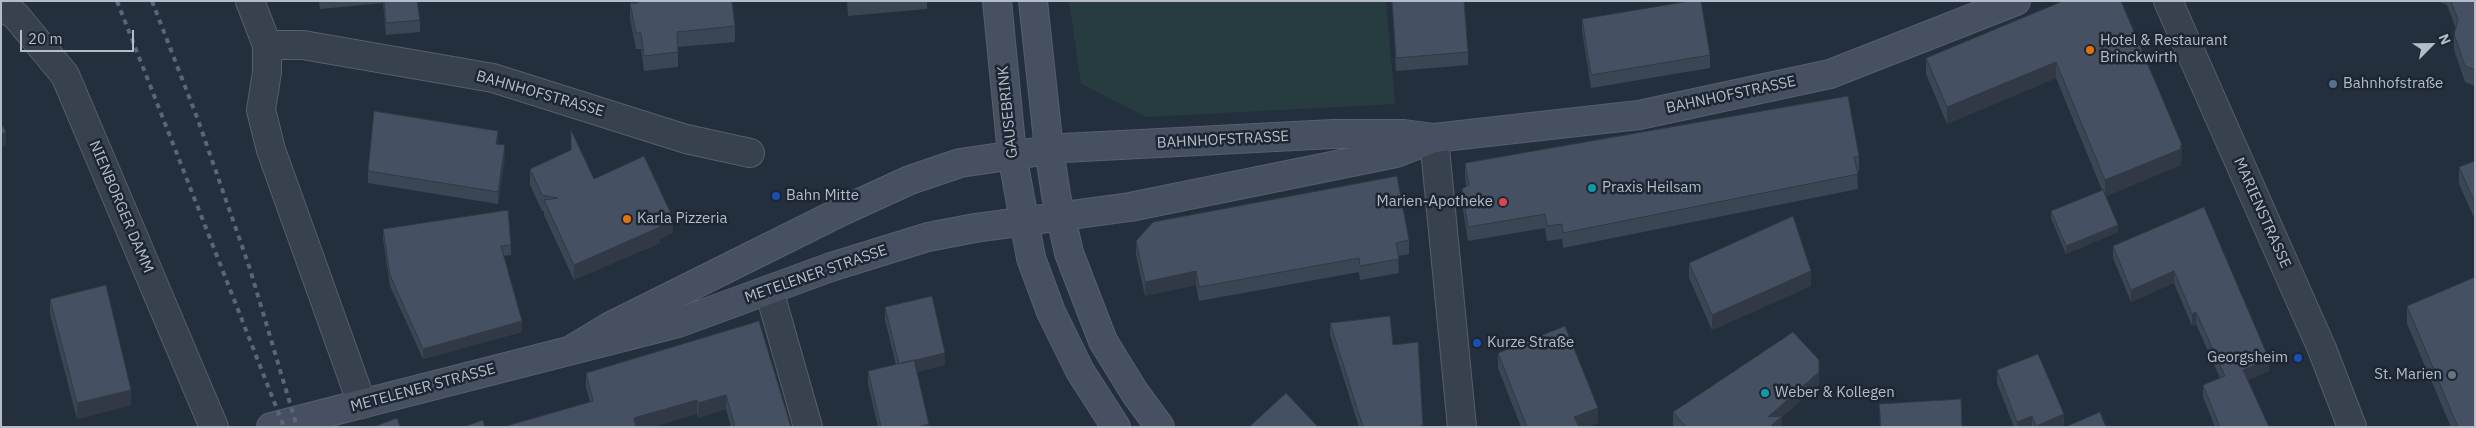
<!DOCTYPE html>
<html>
<head>
<meta charset="utf-8">
<style>
  body { margin:0 }
  #map { position:relative; width:2476px; height:428px; overflow:hidden; background:#242f3e; font-family:"IBM Plex Sans",sans-serif }
  canvas { display:block }
  .frame { position:absolute; inset:0; border:2px solid #b4bcc9; pointer-events:none }
  .north { position:absolute; left:2406px; top:20px; width:50px; height:50px; -webkit-text-stroke:4px #1d2633; paint-order:stroke; rotate:67deg; font-size:14px; font-weight:700; line-height:20px; text-align:center; color:#b4bcc9 }
  .north::after { content:''; display:block; margin:auto; width:18px; height:22px; background:#b4bcc9; clip-path:polygon(50% 0,100% 100%,50% 72%,0 100%) }
  .scale { position:absolute; left:20px; top:30px; width:114px; height:22px; box-sizing:border-box; border:2px solid #b4bcc9; border-top:0; padding-left:6px; font-size:15px; line-height:18px; white-space:nowrap; color:#b4bcc9; -webkit-text-stroke:4px #1d2633; paint-order:stroke }
</style>
</head>
<body>
<div id="map">
<canvas width="2476" height="428"></canvas>
<div class="frame"></div>
<div class="north">N</div>
<div class="scale">20 m</div>
</div>
<script>
const context = document.querySelector('canvas').getContext('2d');
context.lineJoin = 'round';
function fillPath(path, color) { context.fillStyle = color; context.fill(path, 'evenodd'); }
const toPath = rows => new Path2D(rows.map(r => 'M' + r).join(''));
function strokePath(path, color, width, dash) { context.strokeStyle = color; context.lineWidth = width; context.lineCap = dash ? 'butt' : 'round'; context.setLineDash(dash || []); context.stroke(path); }
function label(font, color, halo, rows, align = 'center') {
  context.font = font + ' "IBM Plex Sans",sans-serif'; context.lineWidth = 5; context.setLineDash([]); context.textBaseline = 'middle'; context.strokeStyle = halo; context.fillStyle = color; for (const [text, x, y, turn = 0] of rows) {
    context.save(); context.translate(x, y); context.rotate((+turn || 0) * Math.PI / 180); context.textAlign = isNaN(turn) ? turn : align; if (halo) context.strokeText(text, 0, 0); context.fillText(text, 0, 0); context.restore();
  }
}
fillPath(toPath([
  [1069,1,1386,1,1395,104,1146,117,1081,84]
]), '#263c3f');
const street = toPath([
  [250,1,267,45,267,72,261,110,271,150,362,404],
  [2168,1,2322,349,2352,427],
  [1,5,16,16,65,75,214,427],
  [267,45,303,45,493,78,686,139,750,153],
  [1434,138,1462,427],
  [769,290,808,427]
]);
const secondary = toPath([
  [997,1,1012,154,1031,258,1051,312,1080,371,1116,427],
  [1033,1,1049,149,1056,195,1069,253,1103,341,1135,393,1160,427],
  [574,348,609,327,842,211,910,180,960,163,1063,148,1333,134,1404,134,1434,138,1639,115,1830,74,2016,1],
  [271,427,678,323,831,267,928,237,975,228,1130,207,1396,153,1429,140]
]);
strokePath(street, '#565f6c', 30);
strokePath(secondary, '#565f6c', 30);
strokePath(street, '#38414e', 28);
strokePath(secondary, '#465061', 28);
strokePath(toPath([
  [117,1,284,427],
  [152,1,198,120,250,269,297,427]
]), '#5a6575', 4, [5, 5]);
fillPath(toPath([
  [319,1,417,1,420,20,420,32,386,35,383,3,320,9],
  [636,1,732,1,735,26,735,42,678,47,678,67,644,71,641,49,636,49,630,19,630,3,636,3],
  [847,1,927,1,927,9,848,16],
  [1392,1,1464,1,1468,52,1468,65,1396,71],
  [2063,1,2182,162,2181,162,2181,165,2106,196,2118,232,2066,254,2051,218,2051,211,2102,190,2056,78,1947,124,1926,74,1926,58],
  [2438,1,2475,1,2475,86,2465,82,2454,50,2454,34,2456,29,2447,5],
  [1582,19,1710,55,1710,68,1591,88,1582,31],
  [498,144,505,157,498,204,368,183,368,171],
  [1859,156,1859,171,1857,171,1858,189,1563,248,1562,239,1547,241,1545,228,1468,241,1462,204,1462,189,1466,187,1465,177,1465,163],
  [2475,161,2475,220,2459,184,2459,167],
  [530,169,594,179,673,233,660,239,660,243,574,280,544,215,544,211,542,211,530,185],
  [2204,207,2269,371,2248,380,2269,427,2215,427,2203,397,2203,385,2220,378,2196,324,2192,326,2174,283,2131,302,2113,258,2113,246],
  [383,229,511,245,511,255,504,256,522,332,423,359,390,286,383,239],
  [1409,240,1409,254,1398,256,1399,273,1360,280,1359,272,1199,301,1196,285,1145,296,1136,255,1136,241],
  [1689,263,1811,286,1712,330,1689,278],
  [50,299,131,405,77,419,50,314],
  [2407,306,2475,427,2451,427,2407,324],
  [885,307,945,365,917,372,929,427,878,427,868,384,868,371,896,365,885,320],
  [759,321,791,427,731,427,726,409,698,418,697,414,590,402,586,387,586,373],
  [1330,323,1393,345,1418,342,1423,427,1359,427,1330,335],
  [1498,353,1598,423,1588,427,1521,427,1498,368],
  [1997,370,2064,426,2014,427,1997,383],
  [1819,385,1782,417,1782,427,1675,427,1673,425,1673,412],
  [1879,404,1962,427,1880,427]
]), '#3b4654');
fillPath(toPath([
  [2056,62,2056,78,1947,124,1947,107],
  [498,131,498,143,496,155,496,144],
  [6,132,6,145,1,148,1,135],
  [505,145,505,157,498,204,498,192],
  [2182,145,2182,162,2181,162,2181,165,2105,197,2105,180],
  [673,218,673,233,660,239,660,243,574,280,574,265],
  [2118,225,2118,232,2066,254,2066,246],
  [1196,271,1196,285,1145,296,1145,282],
  [1811,271,1811,286,1712,330,1712,315],
  [2174,271,2174,283,2131,302,2131,290],
  [2196,312,2196,324,2192,326,2192,314],
  [522,321,522,332,423,359,423,349],
  [945,353,945,365,899,376,899,364],
  [2269,359,2269,371,2243,382,2243,370],
  [1819,372,1819,385,1782,417,1782,427,1768,427,1768,417],
  [131,390,131,405,77,419,77,403],
  [726,395,726,409,698,418,698,403],
  [697,400,697,414,654,427,634,427,634,418],
  [1598,408,1598,423,1588,427,1574,427,1574,417],
  [2064,414,2064,426,2036,427,2036,426],
  [2032,416,2032,427,2017,427,2017,422],
  [929,424,929,427,917,427]
]), '#303945');
const building = toPath([
  [384,1,417,1,420,20,386,23,384,1],
  [638,1,732,1,735,26,677,32,678,52,644,56,641,33,636,33,630,3,638,3,638,1],
  [1392,1,1464,1,1468,52,1396,58,1392,1],
  [1690,1,1701,1,1710,55,1591,75,1582,19,1690,1],
  [2063,1,2121,1,2182,145,2180,146,2181,149,2105,180,2056,62,1947,107,1926,58,2063,1],
  [2451,1,2475,1,2475,70,2465,66,2454,34,2458,20,2451,1],
  [1848,96,1859,156,1854,157,1858,174,1563,233,1562,224,1547,226,1545,214,1468,227,1462,189,1469,185,1465,163,1848,96],
  [374,111,498,131,496,144,505,145,498,192,368,171,374,111],
  [1,123,6,132,1,135,1,123],
  [571,130,594,179,644,156,673,218,658,224,660,227,574,265,544,200,558,198,542,195,530,169,571,150,571,130],
  [2475,161,2475,203,2459,167,2475,161],
  [1397,176,1409,240,1396,243,1399,259,1360,266,1359,258,1199,287,1196,271,1145,282,1136,241,1153,222,1397,176],
  [2103,190,2118,225,2066,246,2051,211,2103,190],
  [2204,207,2269,359,2243,370,2269,427,2220,427,2203,385,2225,376,2196,312,2192,314,2174,271,2131,290,2113,246,2204,207],
  [508,210,511,245,501,246,522,321,423,349,390,275,383,229,508,210],
  [1793,216,1811,271,1712,315,1689,263,1793,216],
  [2475,277,2475,427,2458,427,2407,306,2475,277],
  [106,285,131,390,77,403,50,299,106,285],
  [932,296,945,353,899,364,885,307,932,296],
  [1390,316,1393,345,1418,342,1423,425,1421,425,1421,427,1363,427,1330,323,1390,316],
  [759,321,791,427,735,427,726,395,698,403,697,400,634,418,636,427,503,427,593,401,586,373,759,321],
  [1565,326,1598,408,1574,417,1579,427,1527,427,1498,353,1565,326],
  [1793,332,1819,360,1819,372,1768,417,1782,416,1770,427,1686,427,1673,412,1793,332],
  [2038,354,2064,414,2036,426,2032,416,2017,422,1997,370,2038,354],
  [914,360,929,424,917,427,881,427,868,371,914,360],
  [1286,393,1318,427,1249,427,1286,393],
  [1961,399,1962,427,1881,427,1879,404,1961,399],
  [2100,412,2106,427,2065,427,2100,412],
  [397,418,400,427,373,427,397,418],
  [483,420,485,427,463,427,483,420]
]);
fillPath(building, '#455162');
strokePath(building, '#303945', 1);
for (const [x, y, r, color] of [
  [2090,50,5,"#e8710a"],
  [2333,84,5,"#5c6f8a"],
  [1592,188,5,"#0f9aa8"],
  [776,196,5,"#1a4fb4"],
  [1503,202,5,"#e0444e"],
  [627,219,5,"#e8710a"],
  [1477,343,5,"#1a4fb4"],
  [2298,358,5,"#1a4fb4"],
  [2452,375,5,"#6b7280"],
  [1765,393,5,"#0f9aa8"]
]) { const dot = new Path2D(); dot.arc(x, y, r, 0, 2 * Math.PI); context.fillStyle = color; context.fill(dot); strokePath(dot, '#1d2633', 2); }
label('15px', '#b4bcc9', '#1d2633', [
  ["Hotel & Restaurant",2100,41],
  ["Brinckwirth",2100,58],
  ["Bahnhofstraße",2343,84],
  ["Praxis Heilsam",1602,188],
  ["Bahn Mitte",786,196],
  ["Marien-Apotheke",1493,202,"right"],
  ["Karla Pizzeria",637,219],
  ["Kurze Straße",1487,343],
  ["Georgsheim",2288,358,"right"],
  ["St. Marien",2442,375,"right"],
  ["Weber & Kollegen",1775,393]
], 'left');
label('15px', '#b4bcc9', '#1d2633', [
  ["BAHNHOFSTRASSE",540,94,16],
  ["BAHNHOFSTRASSE",1731,95,-12],
  ["GAUSEBRINK",1008,112,-96],
  ["BAHNHOFSTRASSE",1223,140,-3],
  ["NIENBORGER DAMM",121,207,67],
  ["MARIENSTRASSE",2262,213,66],
  ["METELENER STRASSE",816,274,-19],
  ["METELENER STRASSE",423,388,-15]
]);
</script>
</body>
</html>
